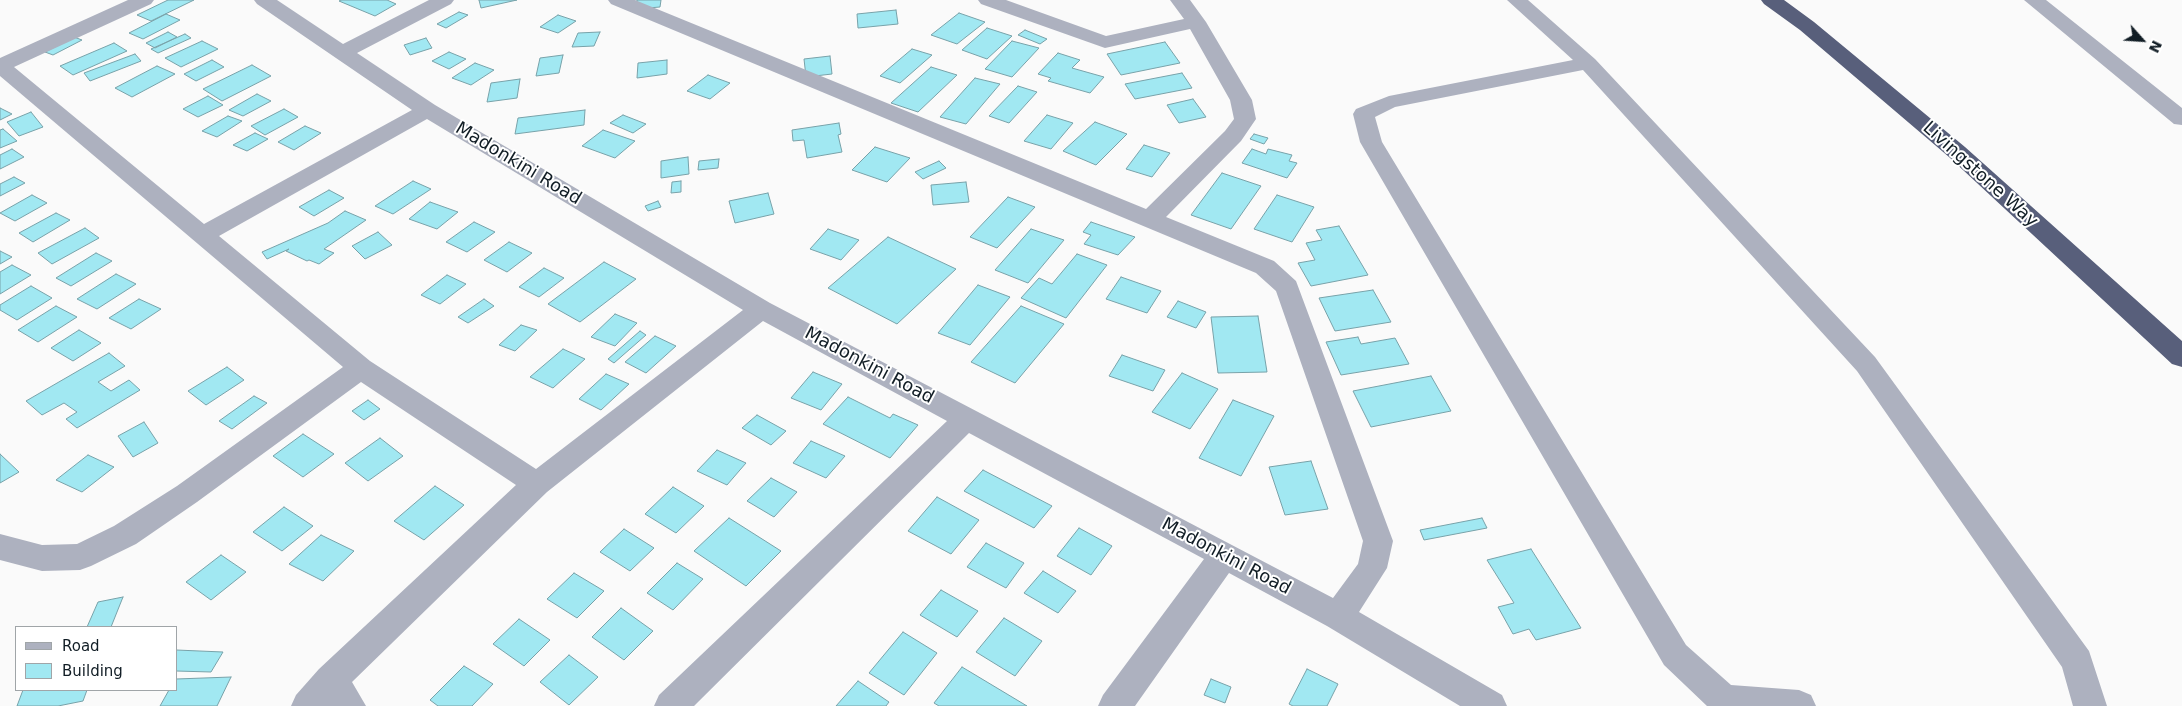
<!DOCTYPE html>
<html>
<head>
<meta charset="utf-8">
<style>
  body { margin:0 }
  #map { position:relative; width:2182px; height:706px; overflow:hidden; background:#fafafa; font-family:"DejaVu Sans",sans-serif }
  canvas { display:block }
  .legend { position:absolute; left:15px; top:626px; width:162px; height:65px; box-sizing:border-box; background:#fff; border:1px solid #a0a5a8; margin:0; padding:6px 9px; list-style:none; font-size:15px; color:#111d25 }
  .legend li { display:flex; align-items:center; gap:10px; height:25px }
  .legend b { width:25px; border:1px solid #a0a5a8 }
  .north { position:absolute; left:2117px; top:15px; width:50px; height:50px; -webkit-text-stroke:4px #fff; paint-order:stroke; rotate:116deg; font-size:14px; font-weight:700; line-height:20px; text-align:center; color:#111d25 }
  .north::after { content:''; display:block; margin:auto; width:18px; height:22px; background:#111d25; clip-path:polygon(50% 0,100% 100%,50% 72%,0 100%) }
</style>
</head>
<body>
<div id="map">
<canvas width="2182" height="706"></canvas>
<ul class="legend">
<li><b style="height:6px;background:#adb1bf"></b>Road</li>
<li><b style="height:14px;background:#a1e8f2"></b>Building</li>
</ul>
<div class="north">N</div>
</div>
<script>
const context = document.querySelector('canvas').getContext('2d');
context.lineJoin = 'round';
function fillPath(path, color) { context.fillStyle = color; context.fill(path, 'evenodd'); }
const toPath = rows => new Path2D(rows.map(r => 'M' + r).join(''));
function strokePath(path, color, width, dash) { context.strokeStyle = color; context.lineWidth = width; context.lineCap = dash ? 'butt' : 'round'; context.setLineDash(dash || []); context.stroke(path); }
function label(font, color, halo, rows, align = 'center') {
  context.font = font + ' "DejaVu Sans",sans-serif'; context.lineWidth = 4; context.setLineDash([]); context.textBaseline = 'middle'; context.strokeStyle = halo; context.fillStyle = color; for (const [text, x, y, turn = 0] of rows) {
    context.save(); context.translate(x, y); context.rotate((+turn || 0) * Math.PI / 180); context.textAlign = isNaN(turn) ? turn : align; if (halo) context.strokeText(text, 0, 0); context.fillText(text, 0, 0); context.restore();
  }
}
const building = toPath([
  [168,0,194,0,151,21,137,15,168,0],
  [341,0,387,0,396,4,375,16,339,1,341,0],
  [479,0,517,0,481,8,479,0],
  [637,0,661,0,660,7,636,9,637,0],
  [896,10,898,24,858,28,857,14,896,10],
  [459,12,468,15,446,28,437,24,459,12],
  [959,13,985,22,957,44,931,35,959,13],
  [166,14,180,20,143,39,129,33,166,14],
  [558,15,576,21,558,33,540,27,558,15],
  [987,28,1012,36,987,59,962,50,987,28],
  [1025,30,1047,39,1040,44,1018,35,1025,30],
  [168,32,177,37,155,48,146,43,168,32],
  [600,32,594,46,572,47,578,33,600,32],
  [185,34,191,38,158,53,151,49,185,34],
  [74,37,82,40,53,55,45,52,74,37],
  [426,38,432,48,410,55,404,45,426,38],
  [202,41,218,49,181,67,165,58,202,41],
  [1012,41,1039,48,1012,77,985,69,1012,41],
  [1165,42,1180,63,1121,75,1107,54,1165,42],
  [114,43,127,51,73,75,60,66,114,43],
  [912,49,932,55,900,83,880,76,912,49],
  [449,52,466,59,449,69,432,61,449,52],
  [1058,53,1080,60,1072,68,1104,77,1090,93,1048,81,1051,78,1038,74,1058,53],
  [135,54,141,61,90,81,84,73,135,54],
  [563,55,559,73,536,76,540,58,563,55],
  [830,56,832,74,806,77,804,59,830,56],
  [212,60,224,67,196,81,184,74,212,60],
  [667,60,667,74,637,78,638,63,667,60],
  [475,63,494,70,471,85,452,78,475,63],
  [252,65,271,76,222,101,203,89,252,65],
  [157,66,175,74,132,97,115,88,157,66],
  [931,67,957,75,918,112,891,103,931,67],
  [1182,73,1192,88,1135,99,1125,84,1182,73],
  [708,75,730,83,710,99,687,91,708,75],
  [975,78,1000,84,966,124,940,117,975,78],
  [520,79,517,98,487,102,491,83,520,79],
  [1018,86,1037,92,1009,123,989,116,1018,86],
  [257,94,271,101,243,116,229,110,257,94],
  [208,96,223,105,198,117,183,109,208,96],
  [1193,99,1206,117,1179,123,1167,105,1193,99],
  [0,108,12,114,0,120,0,108],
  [284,109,298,117,265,135,251,126,284,109],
  [585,110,584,125,515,134,518,118,585,110],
  [31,112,43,127,19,136,7,122,31,112],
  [623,115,646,124,633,133,610,123,623,115],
  [1047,115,1073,123,1051,149,1024,141,1047,115],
  [228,116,242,121,217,137,202,131,228,116],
  [1095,122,1127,134,1096,165,1063,151,1095,122],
  [839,123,841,134,838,135,842,152,807,158,804,140,793,141,792,130,839,123],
  [305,126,321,133,294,150,278,142,305,126],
  [3,129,17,141,0,148,0,130,3,129],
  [603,130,635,141,615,158,582,146,603,130],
  [255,133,268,139,247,151,233,145,255,133],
  [1254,134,1268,138,1264,144,1250,139,1254,134],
  [1144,145,1170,153,1152,177,1126,169,1144,145],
  [875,147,910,158,887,182,852,170,875,147],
  [12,149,24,157,0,169,0,155,12,149],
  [1252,149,1266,154,1268,149,1292,155,1289,161,1297,163,1287,178,1242,163,1252,149],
  [688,157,689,174,661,178,661,161,688,157],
  [719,159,718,168,698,170,699,161,719,159],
  [939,161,946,168,923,179,915,172,939,161],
  [1222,173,1261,186,1231,229,1191,215,1222,173],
  [14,177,25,183,0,196,0,184,14,177],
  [413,181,431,189,393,214,375,206,413,181],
  [681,181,681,192,671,193,672,182,681,181],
  [966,182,969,202,933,205,931,185,966,182],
  [329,190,344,198,314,216,299,207,329,190],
  [768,193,774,214,735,223,729,201,768,193],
  [32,195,47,203,15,221,0,213,32,195],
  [1277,195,1314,207,1292,242,1254,229,1277,195],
  [1008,197,1035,207,997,248,970,237,1008,197],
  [658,201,661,207,648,211,645,206,658,201],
  [430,202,458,212,437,229,409,219,430,202],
  [345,211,366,220,324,249,334,253,319,264,309,260,307,261,286,251,289,249,267,259,262,252,328,223,345,211],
  [56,213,70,220,33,242,19,233,56,213],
  [474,222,495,232,467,252,446,242,474,222],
  [1091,222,1135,237,1118,255,1084,244,1091,235,1083,232,1091,222],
  [1339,226,1368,275,1311,286,1298,263,1315,260,1306,243,1322,240,1316,230,1339,226],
  [85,228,99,238,52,264,38,253,85,228],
  [828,229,859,240,841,260,810,249,828,229],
  [1031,229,1064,240,1028,283,995,270,1031,229],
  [378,232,392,245,365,259,352,246,378,232],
  [888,237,956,269,897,324,828,288,888,237],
  [509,242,532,253,507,272,484,260,509,242],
  [0,251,12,257,0,264,0,251],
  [96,253,112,261,71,286,56,278,96,253],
  [1077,254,1107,265,1066,318,1021,298,1039,278,1052,284,1077,254],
  [604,262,636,279,580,322,548,304,604,262],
  [12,265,31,275,0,294,0,272,12,265],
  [544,268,564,278,539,297,519,287,544,268],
  [116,274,136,284,97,309,77,299,116,274],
  [447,275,466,284,440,304,421,295,447,275],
  [1121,277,1161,291,1147,313,1106,299,1121,277],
  [978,285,1010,297,970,345,938,333,978,285],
  [31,286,52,298,17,320,0,310,0,305,31,286],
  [1373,290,1391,322,1335,331,1319,298,1373,290],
  [139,299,161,309,131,329,109,318,139,299],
  [484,299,494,306,468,323,458,317,484,299],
  [1178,301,1206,312,1196,328,1167,317,1178,301],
  [56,306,77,317,38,342,18,330,56,306],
  [1021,306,1064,324,1015,383,971,362,1021,306],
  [615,314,637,323,615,346,591,337,615,314],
  [1258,316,1267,372,1218,373,1211,317,1258,316],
  [521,325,537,330,515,351,499,345,521,325],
  [79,330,101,343,73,361,51,348,79,330],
  [640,331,646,335,614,363,608,359,640,331],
  [655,336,676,346,646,373,625,362,655,336],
  [1358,337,1361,344,1395,338,1409,364,1341,375,1326,342,1358,337],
  [563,349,585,359,553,388,530,377,563,349],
  [109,353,125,366,98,382,111,391,129,380,140,390,77,428,66,419,77,412,64,403,42,415,26,401,109,353],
  [1122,355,1165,370,1153,391,1109,376,1122,355],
  [227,367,244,380,206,405,188,391,227,367],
  [813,372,842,384,821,410,791,398,813,372],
  [1182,373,1218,389,1190,429,1152,412,1182,373],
  [606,374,629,384,601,410,579,399,606,374],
  [1431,376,1451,411,1371,427,1353,391,1431,376],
  [254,396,267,403,232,429,219,421,254,396],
  [848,397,890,418,893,414,918,425,890,458,823,424,848,397],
  [368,400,380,409,364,420,352,411,368,400],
  [1233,400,1274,416,1241,476,1199,458,1233,400],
  [757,415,786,431,771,445,742,428,757,415],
  [144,422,158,443,133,457,118,436,144,422],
  [303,434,334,454,303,477,273,456,303,434],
  [380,438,403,456,368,481,345,463,380,438],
  [811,441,845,456,826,478,793,463,811,441],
  [717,450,746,463,727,485,697,471,717,450],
  [0,454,19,472,0,483,0,454],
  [88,455,114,467,82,492,56,480,88,455],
  [1311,461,1328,509,1285,515,1269,467,1311,461],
  [983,470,1052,506,1034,528,964,491,983,470],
  [771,478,797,492,774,517,747,501,771,478],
  [435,486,464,505,424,540,394,521,435,486],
  [673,487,704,506,676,533,645,514,673,487],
  [937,497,979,520,951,554,908,531,937,497],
  [284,507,313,526,282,551,253,532,284,507],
  [729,518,781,551,746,586,694,551,729,518],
  [1482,518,1487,528,1424,540,1420,530,1482,518],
  [1079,528,1112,546,1091,575,1057,556,1079,528],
  [624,529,654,548,630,571,600,552,624,529],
  [321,535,354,551,323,581,289,564,321,535],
  [986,543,1024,563,1006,588,967,567,986,543],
  [1531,549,1581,628,1536,640,1529,629,1513,634,1498,607,1514,603,1487,560,1531,549],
  [221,555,246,572,211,600,186,582,221,555],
  [677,563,703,579,673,610,647,593,677,563],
  [1043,571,1076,591,1058,613,1024,593,1043,571],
  [574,573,604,591,577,618,547,599,574,573],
  [941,590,978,611,957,637,920,615,941,590],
  [123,597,111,627,87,627,98,602,123,597],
  [621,608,653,631,624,660,592,637,621,608],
  [1004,618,1042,641,1015,676,976,652,1004,618],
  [519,619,550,640,524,666,493,644,519,619],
  [903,632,937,653,904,695,869,673,903,632],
  [176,650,223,652,211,672,176,671,176,650],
  [569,655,598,677,569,705,540,682,569,655],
  [464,666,493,684,472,706,438,706,430,700,464,666],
  [962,667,1027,706,939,706,934,703,962,667],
  [1307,669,1338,684,1327,706,1293,706,1289,704,1307,669],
  [231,677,217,706,160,706,169,690,176,690,176,679,231,677],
  [1211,679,1231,687,1225,703,1204,695,1211,679],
  [858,681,889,702,886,706,836,706,858,681],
  [23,690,87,690,83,701,58,706,17,706,23,690]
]);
fillPath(building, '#a1e8f2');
strokePath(building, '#78a2a9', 1);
fillPath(toPath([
  [128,0,154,0,151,4,14,67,204,224,412,110,257,4,254,0,277,0,343,44,429,0,454,0,451,4,357,53,435,105,770,303,1333,598,1358,564,1363,541,1276,291,1256,273,611,4,608,0,635,0,1146,209,1225,131,1234,119,1230,100,1190,29,1105,48,981,4,978,0,1006,0,1106,36,1184,19,1170,0,1190,0,1206,22,1252,100,1256,119,1241,141,1166,217,1274,261,1296,281,1393,541,1387,568,1359,612,1502,695,1507,706,1460,706,1327,626,1229,573,1135,706,1098,706,1103,695,1204,559,969,433,694,706,654,706,659,695,947,421,763,321,547,492,352,682,366,706,291,706,296,695,319,669,516,485,361,382,197,502,136,544,91,566,80,570,42,571,0,560,0,534,42,545,77,544,114,526,177,486,343,367,0,76,0,58,128,0],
  [427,119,743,310,536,469,370,361,219,236,427,119],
  [1507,0,1528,0,1595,59,1875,357,2089,651,2107,706,2073,706,2062,667,1857,371,1583,70,1395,107,1375,117,1382,142,1686,645,1731,685,1799,690,1811,695,1816,706,1707,706,1664,665,1360,142,1353,114,1356,109,1389,96,1573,60,1507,0],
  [2024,0,2046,0,2182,108,2182,125,2174,124,2024,0]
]), '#adb1bf');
fillPath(toPath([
  [1761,0,1784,0,1814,22,1965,147,2182,341,2182,367,2172,364,1949,157,1800,30,1764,4,1761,0]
]), '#585f7b');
label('18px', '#111d25', '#fff', [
  ["Madonkini Road",518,164,31],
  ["Livingstone Way",1980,175,42],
  ["Madonkini Road",869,366,28],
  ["Madonkini Road",1226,557,28]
]);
</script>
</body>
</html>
